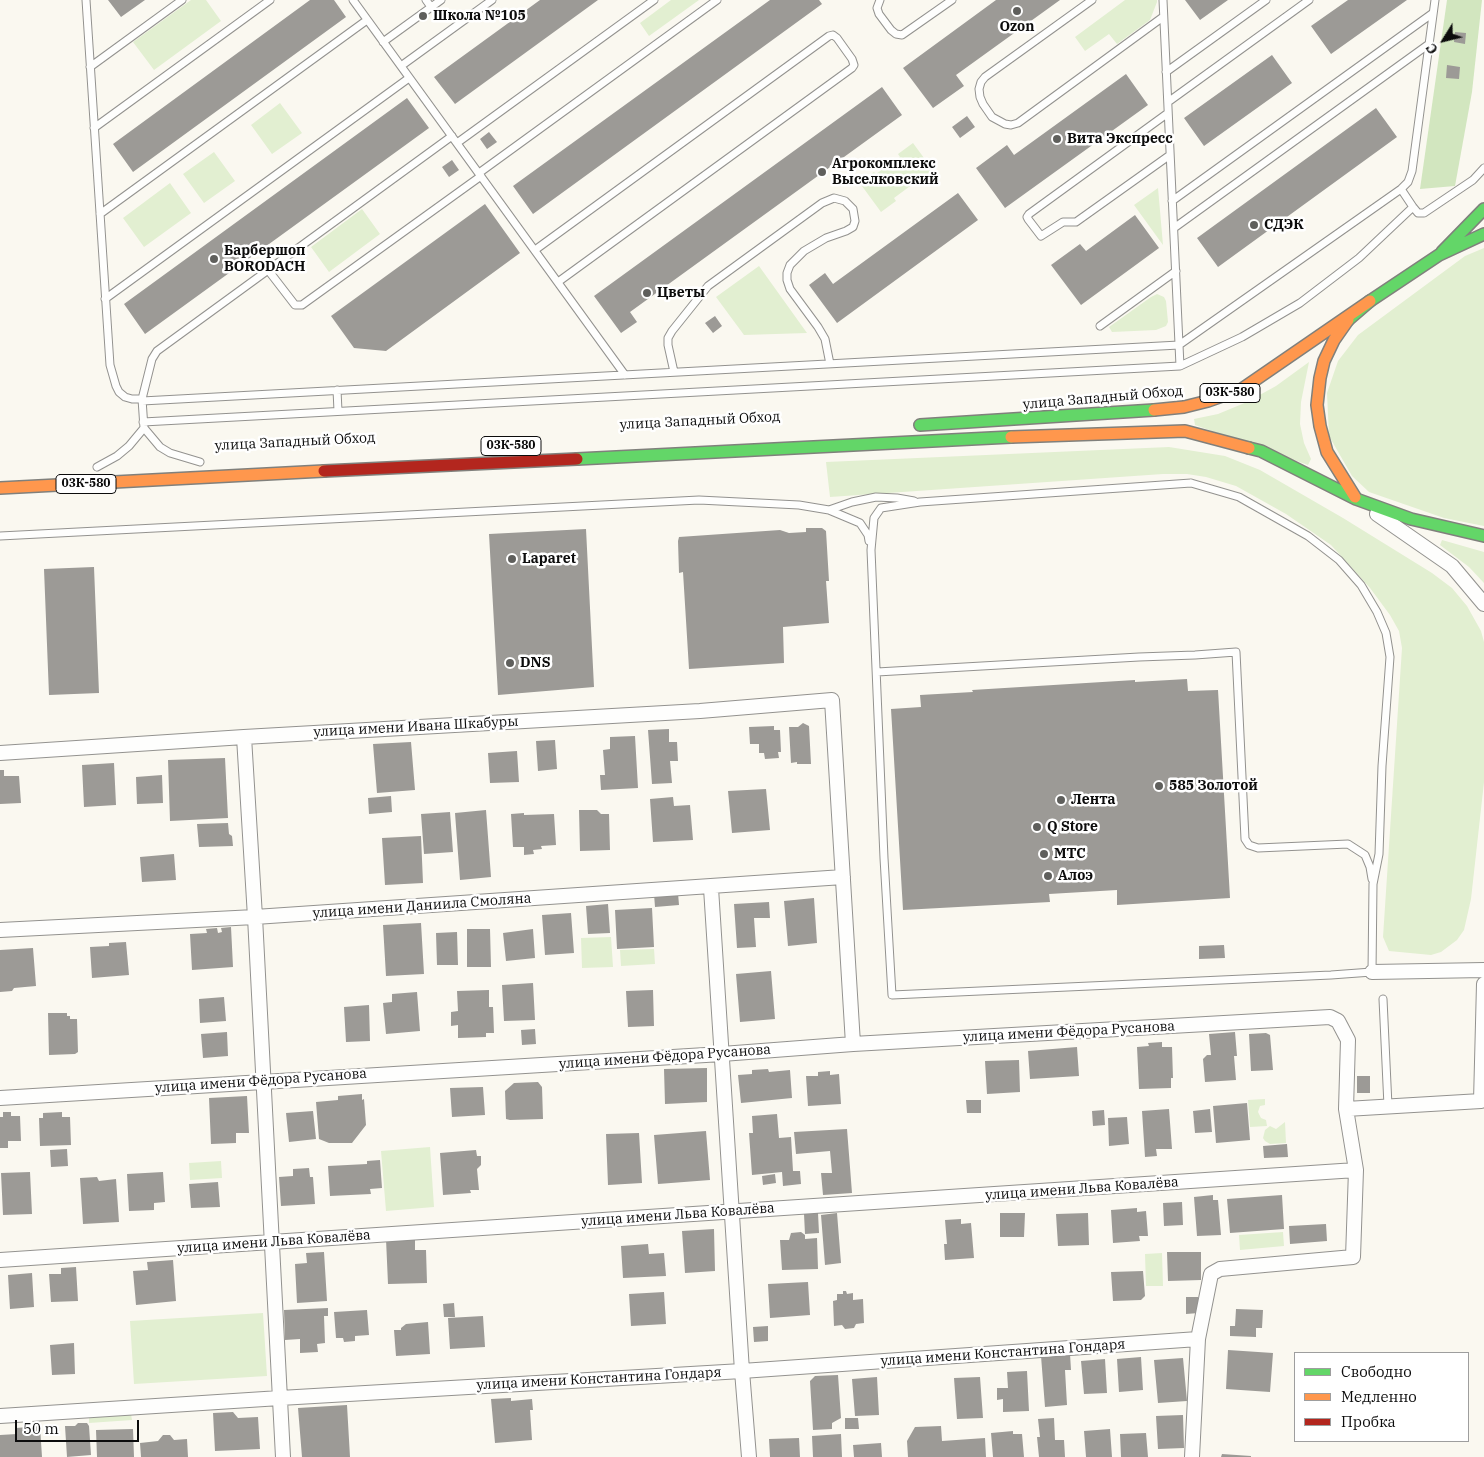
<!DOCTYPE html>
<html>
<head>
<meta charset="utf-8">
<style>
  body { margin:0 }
  #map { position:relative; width:1484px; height:1457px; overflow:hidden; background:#faf8f0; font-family:"IBM Plex Serif",serif }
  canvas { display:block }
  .legend { position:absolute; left:1294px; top:1352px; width:175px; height:90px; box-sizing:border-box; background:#fff; border:1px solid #9e9e9e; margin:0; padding:6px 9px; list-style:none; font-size:15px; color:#0c0c0c }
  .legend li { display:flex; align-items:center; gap:10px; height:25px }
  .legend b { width:25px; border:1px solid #9e9e9e }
  .north { position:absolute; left:1419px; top:15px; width:50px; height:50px; -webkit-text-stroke:4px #fff; paint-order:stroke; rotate:234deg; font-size:14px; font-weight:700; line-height:20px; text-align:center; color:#0c0c0c }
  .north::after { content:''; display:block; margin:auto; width:18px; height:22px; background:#0c0c0c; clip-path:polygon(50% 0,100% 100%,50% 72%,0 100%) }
  .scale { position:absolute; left:15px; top:1420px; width:124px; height:22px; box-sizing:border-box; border:2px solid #0c0c0c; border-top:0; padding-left:6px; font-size:15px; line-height:18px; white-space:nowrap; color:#0c0c0c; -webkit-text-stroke:4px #fff; paint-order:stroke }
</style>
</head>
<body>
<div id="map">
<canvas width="1484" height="1457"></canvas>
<ul class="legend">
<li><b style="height:6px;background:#63d668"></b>Свободно</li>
<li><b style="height:6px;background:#ff974d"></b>Медленно</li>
<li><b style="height:6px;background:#b3261e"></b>Пробка</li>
</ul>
<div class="north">С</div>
<div class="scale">50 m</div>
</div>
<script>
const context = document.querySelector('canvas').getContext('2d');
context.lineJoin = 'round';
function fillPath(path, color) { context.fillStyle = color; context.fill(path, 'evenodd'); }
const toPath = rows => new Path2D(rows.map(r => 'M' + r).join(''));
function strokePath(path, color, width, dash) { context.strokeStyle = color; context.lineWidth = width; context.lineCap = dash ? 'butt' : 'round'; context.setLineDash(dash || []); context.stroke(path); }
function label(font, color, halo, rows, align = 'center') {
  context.font = font + ' "IBM Plex Serif",serif'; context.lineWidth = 5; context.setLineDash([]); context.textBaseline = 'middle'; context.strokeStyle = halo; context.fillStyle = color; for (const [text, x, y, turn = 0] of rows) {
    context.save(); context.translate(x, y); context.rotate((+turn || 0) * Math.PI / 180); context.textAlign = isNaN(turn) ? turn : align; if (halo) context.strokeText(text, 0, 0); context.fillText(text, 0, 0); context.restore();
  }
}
fillPath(toPath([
  [191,0,206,0,221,21,154,70,133,42],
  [671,0,699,0,649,36,640,23],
  [1125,0,1157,0,1157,2,1150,20,1117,44,1109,34,1085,51,1075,37],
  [280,103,302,133,272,154,251,125],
  [913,143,935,173,920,184,917,181,894,198,896,201,881,212,859,182,874,172,876,174,900,157,898,154],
  [214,152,235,181,204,203,183,174],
  [170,183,191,213,144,247,123,218],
  [1158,188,1163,245,1134,205],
  [362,209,380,234,329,272,311,247],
  [1484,248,1484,526,1444,518,1369,492,1352,476,1329,436,1327,393,1338,361,1358,335,1465,256],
  [759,266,807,333,744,335,716,297],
  [1157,294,1164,297,1166,301,1168,322,1166,326,1156,330,1112,332,1109,327,1151,297],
  [1309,362,1301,402,1300,424,1304,443,1311,459,1308,465,1195,425,1194,419,1218,414,1247,402,1276,386],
  [1169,447,1225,456,1260,470,1343,518,1432,573,1452,588,1467,606,1481,631,1484,642,1484,782,1471,899,1464,930,1457,940,1441,952,1431,955,1389,951,1383,937,1402,648,1399,631,1390,615,1370,588,1331,545,1286,514,1236,486,1206,477,1187,474,1163,474,830,497,826,462],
  [1442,540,1484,552,1484,583,1469,567,1440,545],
  [611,937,613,967,582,968,581,938],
  [654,949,655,964,621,966,620,950],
  [1265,1099,1265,1105,1260,1106,1258,1112,1261,1118,1266,1120,1267,1126,1250,1127,1248,1100],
  [1285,1122,1286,1143,1270,1144,1265,1141,1263,1138,1265,1130,1270,1126,1276,1129],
  [430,1147,434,1207,386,1211,381,1151],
  [221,1161,222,1178,190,1180,189,1163],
  [1283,1232,1284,1246,1240,1250,1239,1235],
  [1162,1253,1163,1286,1146,1286,1145,1254],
  [263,1313,267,1376,134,1384,130,1321],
  [131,1414,132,1420,89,1423,89,1417]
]), '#e2efd1');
fillPath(toPath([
  [1447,0,1482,0,1472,92,1455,186,1420,189]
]), '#d2e6bf');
fillPath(toPath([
  [108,0,145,0,121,17],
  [310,0,334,0,346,17,133,172,113,144],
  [540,0,598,0,455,104,434,77],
  [770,0,819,0,822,4,533,214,513,186],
  [996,0,1060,0,956,75,964,86,933,108,903,68],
  [1185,0,1228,0,1200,20],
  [1348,0,1407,0,1331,54,1311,26],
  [1455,32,1466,33,1465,44,1454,42],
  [1272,55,1292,83,1204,146,1184,118],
  [1447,65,1460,67,1459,79,1446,78],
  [1126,74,1148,105,1005,208,976,168,1007,145,1014,155],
  [882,87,902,115,630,312,637,322,621,333,594,296],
  [407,98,429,128,145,334,124,304],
  [1376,108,1397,137,1218,267,1197,238],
  [967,116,975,127,960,138,952,127],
  [489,132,497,142,487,149,480,139],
  [452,160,459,170,449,177,442,167],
  [958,193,978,220,837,323,809,285,825,273,833,284],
  [485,204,520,253,386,351,354,348,331,316],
  [1135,215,1159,248,1081,305,1051,265,1080,244,1086,251],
  [715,316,722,326,713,333,705,323],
  [806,528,822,528,826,531,829,581,826,581,829,623,783,627,784,663,689,669,683,572,679,573,678,541,679,537,780,530,789,533,806,532],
  [586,529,594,687,498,695,489,534],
  [94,567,99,693,49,695,44,569],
  [1187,679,1188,691,1218,690,1230,898,1117,905,1117,890,1049,894,1050,902,903,910,891,709,921,707,920,695,973,692,972,690,1135,680,1135,682],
  [803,723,809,726,811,764,797,764,797,762,791,763,789,727,798,727],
  [774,726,774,730,780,730,781,752,778,752,779,758,765,759,764,753,759,753,759,744,750,744,749,727],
  [669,729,669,742,677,742,678,761,670,761,672,783,652,784,648,730],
  [635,736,638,788,601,790,600,775,605,775,603,750,610,749,610,737],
  [555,740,557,769,538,771,536,741],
  [411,742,415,790,377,793,373,744],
  [517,751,519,782,490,783,488,753],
  [225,758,228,818,170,821,168,760],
  [114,763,116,805,84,807,82,765],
  [0,770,4,770,4,776,19,776,21,803,0,804],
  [162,775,163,803,137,804,136,777],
  [766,789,770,830,732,833,728,791],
  [391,796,392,812,369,814,368,798],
  [673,797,674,806,690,805,693,840,653,842,650,799],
  [486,810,491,877,460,880,455,813],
  [579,810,597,810,601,814,609,814,610,850,580,851],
  [450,812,453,852,424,854,421,814],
  [524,813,524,815,554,814,556,845,541,846,542,849,533,850,534,854,524,855,524,847,513,847,511,814],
  [228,823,229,834,232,836,233,846,199,847,197,824],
  [421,836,423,883,385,885,382,838],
  [174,854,176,880,142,882,140,857],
  [678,893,679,905,655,907,654,894],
  [814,898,817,943,788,946,784,901],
  [769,902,770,918,754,918,756,947,737,948,734,904],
  [608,904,610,933,588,934,586,906],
  [652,908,654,947,617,949,615,910],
  [571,913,574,953,545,955,542,915],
  [421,923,424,974,386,976,383,925],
  [231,927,233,967,192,970,190,934,207,933,206,929,217,928,218,933,222,932,221,928],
  [467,929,490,929,491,967,467,967],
  [533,929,535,958,506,961,503,933],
  [457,932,458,965,437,965,436,933],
  [126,942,129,975,92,978,90,947,109,946,109,943],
  [1224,945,1225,958,1199,959,1199,946],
  [33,948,36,986,14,988,12,991,0,992,0,950],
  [771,971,775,1019,740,1022,736,974],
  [533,983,535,1020,504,1021,502,985],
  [489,990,489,1007,493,1007,494,1033,486,1033,486,1037,458,1038,458,1025,451,1026,451,1012,458,1011,457,991],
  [653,990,654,1026,628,1027,626,991],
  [417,992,420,1031,386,1034,383,1003,392,1002,392,994],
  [224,997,226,1021,200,1023,199,999],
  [369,1005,370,1041,346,1042,344,1007],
  [48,1013,67,1013,67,1016,70,1016,70,1019,77,1019,78,1052,75,1054,49,1055],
  [535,1029,536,1044,522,1045,521,1030],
  [227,1032,228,1056,203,1058,201,1034],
  [1235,1032,1237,1056,1234,1056,1236,1080,1205,1082,1203,1059,1207,1055,1211,1055,1209,1034],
  [1266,1033,1270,1035,1273,1070,1251,1071,1249,1034],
  [1162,1042,1162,1047,1172,1047,1173,1078,1171,1078,1171,1088,1139,1089,1137,1047,1149,1046,1148,1043],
  [1077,1047,1079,1076,1030,1079,1028,1051],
  [1019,1060,1020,1092,987,1094,985,1061],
  [707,1068,707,1102,665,1104,664,1069],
  [768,1069,769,1072,790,1070,792,1098,741,1103,738,1075,752,1074,752,1070],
  [830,1071,830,1075,839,1074,841,1104,808,1106,806,1076,818,1076,818,1072],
  [1357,1076,1370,1076,1370,1093,1357,1093],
  [538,1082,542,1087,543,1119,510,1120,506,1119,505,1091,514,1083],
  [483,1087,485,1115,452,1117,450,1088],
  [362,1094,362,1100,364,1099,366,1125,352,1143,329,1143,319,1139,316,1102,338,1100,338,1096],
  [247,1096,249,1133,236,1133,236,1143,211,1144,209,1098],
  [966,1100,981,1100,981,1113,967,1113],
  [1247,1103,1250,1140,1216,1143,1213,1106],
  [1169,1109,1172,1149,1156,1149,1157,1156,1145,1157,1142,1111],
  [1210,1109,1212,1132,1195,1133,1193,1111],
  [1104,1110,1105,1125,1093,1126,1092,1111],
  [313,1111,316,1139,289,1142,286,1113],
  [3,1112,11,1112,11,1116,20,1116,21,1141,8,1141,8,1148,0,1148,0,1117,3,1117],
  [62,1112,62,1117,70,1117,71,1145,40,1146,39,1118,43,1118,43,1113],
  [777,1114,779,1138,791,1137,793,1171,800,1171,801,1184,783,1186,782,1172,752,1175,749,1133,753,1133,752,1116],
  [1127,1117,1129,1144,1109,1146,1108,1118],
  [847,1129,852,1193,823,1195,821,1173,832,1173,830,1151,796,1154,794,1132],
  [706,1131,710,1180,658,1184,654,1135],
  [639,1133,642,1183,608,1185,606,1134],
  [1287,1144,1288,1157,1264,1158,1263,1146],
  [67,1149,68,1166,51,1167,50,1150],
  [476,1150,477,1156,481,1156,481,1165,477,1169,479,1190,470,1190,471,1193,443,1195,440,1153],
  [380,1160,382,1188,370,1189,371,1194,330,1196,328,1166,367,1164,367,1161],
  [309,1168,310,1177,313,1177,315,1204,281,1206,279,1177,293,1176,293,1169],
  [30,1172,32,1214,3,1215,1,1173],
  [163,1172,165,1202,154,1203,154,1210,129,1211,127,1174],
  [775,1174,776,1183,763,1185,762,1176],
  [97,1177,99,1181,116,1179,119,1222,83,1224,80,1178],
  [218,1182,220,1207,191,1208,189,1184],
  [1213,1195,1213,1200,1218,1200,1221,1235,1197,1236,1194,1197],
  [1282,1195,1284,1229,1230,1233,1227,1199],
  [1182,1202,1183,1225,1164,1226,1163,1203],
  [1137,1208,1137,1212,1146,1211,1148,1236,1139,1236,1140,1241,1113,1243,1111,1210],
  [818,1213,819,1233,805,1234,804,1214],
  [837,1213,841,1263,825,1265,821,1215],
  [1000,1213,1025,1213,1024,1237,1000,1237],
  [1088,1213,1089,1245,1058,1246,1056,1214],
  [961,1219,961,1224,971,1223,974,1258,945,1260,944,1244,947,1244,945,1220],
  [1326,1224,1327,1241,1290,1244,1289,1226],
  [714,1229,715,1271,685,1273,682,1231],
  [801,1232,805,1235,805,1239,817,1238,818,1269,782,1270,780,1240,789,1240,791,1233],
  [415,1237,415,1250,426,1250,427,1283,388,1284,386,1239],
  [648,1244,649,1254,664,1253,666,1276,623,1278,621,1246],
  [324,1252,327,1301,297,1303,295,1264,307,1263,306,1253],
  [1167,1252,1201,1252,1201,1280,1168,1281],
  [173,1260,176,1301,136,1305,133,1271,148,1270,147,1262],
  [76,1267,78,1301,51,1302,49,1274,61,1274,61,1268],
  [1143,1271,1145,1296,1141,1300,1113,1301,1111,1272],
  [32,1273,34,1307,10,1309,8,1275],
  [808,1282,810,1315,770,1318,768,1284],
  [843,1291,846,1291,847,1294,853,1293,853,1300,863,1299,864,1323,856,1324,854,1328,845,1329,842,1325,834,1326,833,1301,837,1300,837,1294,843,1294],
  [664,1292,666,1324,631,1326,629,1294],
  [1186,1297,1198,1297,1199,1313,1186,1314],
  [454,1303,455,1317,444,1317,443,1304],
  [328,1308,328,1316,324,1316,325,1343,317,1344,318,1352,300,1353,300,1339,285,1340,284,1310],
  [1236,1309,1263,1310,1262,1328,1256,1328,1256,1337,1230,1336,1230,1326,1235,1326],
  [367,1310,369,1335,355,1336,355,1341,344,1342,343,1338,336,1338,334,1312],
  [483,1316,485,1347,450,1349,448,1318],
  [428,1322,430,1354,396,1356,394,1330,401,1330,401,1328,406,1324],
  [768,1326,768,1341,754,1342,753,1327],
  [74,1343,75,1374,52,1375,50,1345],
  [1228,1350,1273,1353,1270,1392,1226,1389],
  [1070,1354,1071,1370,1065,1370,1067,1405,1045,1407,1041,1356],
  [1141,1357,1143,1390,1119,1392,1117,1359],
  [1183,1358,1187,1401,1158,1403,1154,1360],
  [1105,1359,1107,1393,1084,1394,1081,1361],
  [1027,1371,1029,1411,1003,1412,1003,1399,997,1400,997,1388,1008,1388,1007,1372],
  [838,1375,841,1418,832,1423,832,1429,813,1430,810,1381,815,1376],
  [877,1377,879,1415,855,1416,852,1379],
  [980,1377,983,1418,957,1419,954,1378],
  [511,1398,511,1401,532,1399,533,1410,530,1410,532,1440,495,1443,491,1399],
  [347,1405,350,1457,302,1457,298,1408],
  [233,1412,238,1418,258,1417,260,1449,215,1451,213,1413],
  [1183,1415,1184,1448,1158,1449,1156,1416],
  [845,1418,858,1418,859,1429,845,1429],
  [1054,1418,1055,1440,1064,1440,1065,1457,1039,1457,1037,1437,1040,1437,1038,1419],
  [78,1423,87,1423,89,1426,91,1455,67,1457,65,1426,75,1426],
  [40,1426,42,1457,0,1457,0,1435,17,1434,16,1428],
  [941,1426,942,1441,985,1438,986,1457,908,1457,907,1441,915,1427],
  [133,1429,134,1457,97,1457,96,1430],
  [1110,1429,1112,1457,1086,1457,1084,1431],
  [1013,1431,1013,1434,1022,1434,1024,1457,993,1457,991,1433],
  [1146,1433,1148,1457,1121,1457,1120,1434],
  [841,1434,842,1457,813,1457,812,1436],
  [163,1435,170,1435,174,1440,187,1439,188,1457,141,1457,140,1443,158,1441],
  [799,1438,800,1457,770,1457,769,1439],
  [881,1443,882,1457,854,1457,853,1445],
  [1222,1454,1251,1456,1251,1457,1221,1457]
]), '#9c9a96');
const lane = toPath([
  [86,0,110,365,116,386,119,392,125,397,132,399,142,399],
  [353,0,625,375],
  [426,0,431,7],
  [880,0,877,8,879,14,891,30,896,34,902,35,952,0],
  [1092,0,985,77,981,82,979,89,980,97,983,104,992,117,1005,124,1011,125,1018,123,1163,17],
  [1163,0,1180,366],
  [383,42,441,0],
  [401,66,492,0],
  [90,67,182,0],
  [1166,72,1266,0],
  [1168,102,1309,0],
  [1168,113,1029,214,1027,217,1028,219,1041,236,1063,222,1076,222,1170,155],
  [94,128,270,0],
  [457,143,654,0],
  [479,173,717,0],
  [1401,189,1413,207,1418,213,1424,213,1473,180,1484,168],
  [1172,201,1433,13],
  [100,214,367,20],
  [1174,228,1429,44],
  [535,250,829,36,833,35,837,38,852,59,854,65,852,68,558,282],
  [268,270,295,305,302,305,481,176],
  [105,299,409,78],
  [1100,326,1176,271],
  [674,372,668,345,668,338,672,331,708,286,822,203,834,198,845,201,853,209,855,221,853,227,846,231,826,238,804,251,790,265,787,273,787,280,790,289,818,327,825,339,830,364],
  [337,390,338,411],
  [142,401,1179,345,1401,189,1408,182,1412,171,1435,0],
  [143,422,1180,366,1242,337,1300,303,1359,258,1413,207],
  [200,462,170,453,160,447,144,428,142,399,152,359,157,351,452,136],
  [97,467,117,456,129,446,144,428],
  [1191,483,1239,497,1308,536,1339,560,1361,585,1377,612,1386,633,1390,657,1382,766,1379,854,1373,884,1372,972,1331,975,892,995,884,858,871,550,874,518,881,508,920,502,1191,483],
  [829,510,852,502,876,497,897,498,914,501],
  [0,536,699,500,799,505,829,510,860,523,868,535,869,541],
  [877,672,1139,657,1195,655,1236,652,1245,839,1249,845,1258,848,1348,844,1365,855,1370,867,1372,879],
  [1383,999,1388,1106]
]);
const street = toPath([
  [1377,514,1452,566,1484,604],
  [244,737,255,917,283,1457],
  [0,753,244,737,700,711,832,700,853,1044],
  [711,888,742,1371,749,1457],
  [0,930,255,917,843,877],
  [1372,972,1484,970],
  [0,1098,722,1054,853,1044,1330,1017,1338,1021,1348,1040,1346,1109,1356,1170,1353,1257,1220,1269,1211,1274,1198,1339,1192,1457],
  [1346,1109,1481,1101,1484,984],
  [0,1260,1356,1170],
  [0,1416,280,1398,742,1371,1198,1339]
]);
const fast = toPath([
  [1442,252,1484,209],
  [1348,320,1370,301,1439,255,1484,234],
  [920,425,1154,410],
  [1249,448,1261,451,1356,499,1411,519,1484,536],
  [577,459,1011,437]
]);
const slow = toPath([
  [1348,320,1334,340,1324,361,1320,378,1317,405,1320,426,1327,452,1355,497],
  [1154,410,1184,407,1208,401,1242,389,1370,301],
  [1011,437,1185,431,1249,448],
  [0,488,324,471]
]);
const jam = toPath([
  [324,471,577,459]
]);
strokePath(lane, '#93928f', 9);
strokePath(street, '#93928f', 16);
strokePath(fast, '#80807c', 14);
strokePath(slow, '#80807c', 14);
strokePath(jam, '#80807c', 14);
strokePath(lane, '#fefefd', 7);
strokePath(street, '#fefefd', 14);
strokePath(fast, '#63d668', 11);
strokePath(slow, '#ff974d', 11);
strokePath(jam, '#b3261e', 11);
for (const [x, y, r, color] of [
  [1017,11,5,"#5f5f5c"],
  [423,16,5,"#5f5f5c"],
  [1057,139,5,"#5f5f5c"],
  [822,172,5,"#5f5f5c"],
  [1254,225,5,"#5f5f5c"],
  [214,259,5,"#5f5f5c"],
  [647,293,5,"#5f5f5c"],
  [512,559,5,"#5f5f5c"],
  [510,663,5,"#5f5f5c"],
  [1159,786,5,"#5f5f5c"],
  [1061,800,5,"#5f5f5c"],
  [1037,827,5,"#5f5f5c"],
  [1044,854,5,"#5f5f5c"],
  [1048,876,5,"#5f5f5c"]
]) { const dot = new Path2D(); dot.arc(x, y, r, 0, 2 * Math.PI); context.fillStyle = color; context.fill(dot); strokePath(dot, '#fff', 2); }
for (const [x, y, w] of [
  [1230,393,60],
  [511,446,60],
  [86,484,60]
]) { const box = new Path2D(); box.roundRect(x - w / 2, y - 9.5, w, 19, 4); context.fillStyle = '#fff'; context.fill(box); strokePath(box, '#0c0c0c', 1); }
label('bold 12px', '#0c0c0c', null, [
  ["03К-580",1230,393],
  ["03К-580",511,446],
  ["03К-580",86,484]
]);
label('bold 14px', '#0c0c0c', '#fff', [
  ["Школа №105",433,16],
  ["Ozon",1017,27,"center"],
  ["Вита Экспресс",1067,139],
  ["Агрокомплекс",832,164],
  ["Выселковский",832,180],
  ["СДЭК",1264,225],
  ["Барбершоп",224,251],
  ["BORODACH",224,267],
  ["Цветы",657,293],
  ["Laparet",522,559],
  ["DNS",520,663],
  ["585 Золотой",1169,786],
  ["Лента",1071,800],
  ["Q Store",1047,827],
  ["МТС",1054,854],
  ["Алоэ",1058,876]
], 'left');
label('14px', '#0c0c0c', '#fff', [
  ["улица Западный Обход",1103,398,-5],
  ["улица Западный Обход",700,421,-3],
  ["улица Западный Обход",295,442,-3],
  ["улица имени Ивана Шкабуры",416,727,-3],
  ["улица имени Даниила Смоляна",422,906,-4],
  ["улица имени Фёдора Русанова",1069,1032,-3],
  ["улица имени Фёдора Русанова",665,1057,-4],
  ["улица имени Фёдора Русанова",261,1081,-4],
  ["улица имени Льва Ковалёва",1082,1189,-4],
  ["улица имени Льва Ковалёва",678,1215,-4],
  ["улица имени Льва Ковалёва",274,1242,-4],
  ["улица имени Константина Гондаря",1003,1353,-4],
  ["улица имени Константина Гондаря",599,1379,-3]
]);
</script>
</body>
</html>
